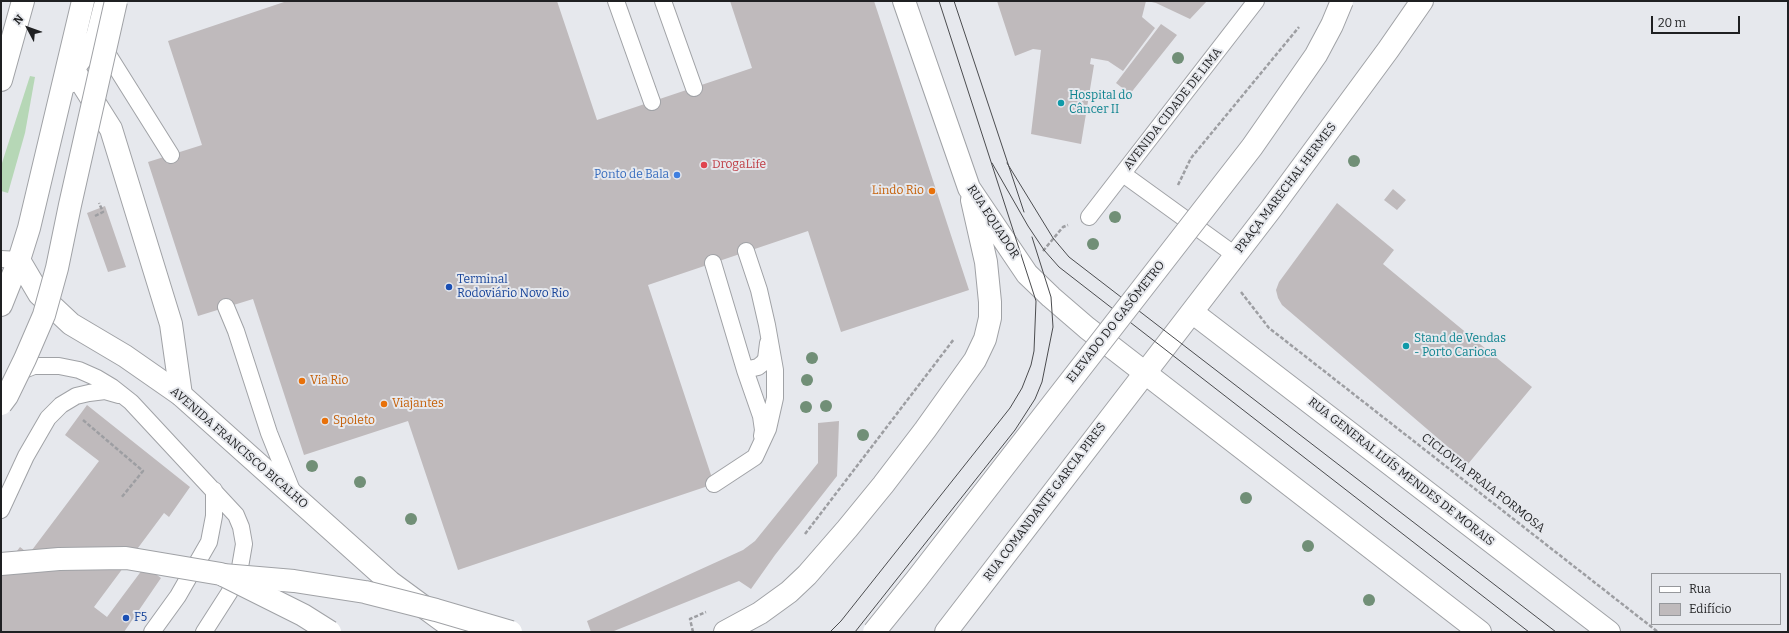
<!DOCTYPE html>
<html>
<head>
<meta charset="utf-8">
<style>
  body { margin:0 }
  #map { position:relative; width:1789px; height:633px; overflow:hidden; background:#e6e8ed; font-family:Bitter,serif }
  canvas { display:block }
  .frame { position:absolute; inset:0; border:2px solid #1f2022; pointer-events:none }
  .legend { position:absolute; left:1651px; top:573px; width:130px; height:52px; box-sizing:border-box; background:#e6e8ed; border:1px solid #96989c; margin:0; padding:5px 7px; list-style:none; font-size:12px; color:#1f2022 }
  .legend li { display:flex; align-items:center; gap:8px; height:20px }
  .legend b { width:20px; border:1px solid #96989c }
  .north { position:absolute; left:8px; top:8px; width:40px; height:40px; -webkit-text-stroke:3px #e6e8ed; paint-order:stroke; rotate:311deg; font-size:11px; font-weight:700; line-height:16px; text-align:center; color:#1f2022 }
  .north::after { content:''; display:block; margin:auto; width:14px; height:18px; background:#1f2022; clip-path:polygon(50% 0,100% 100%,50% 72%,0 100%) }
  .scale { position:absolute; left:1651px; top:16px; width:89px; height:18px; box-sizing:border-box; border:2px solid #1f2022; border-top:0; padding-left:5px; font-size:12px; line-height:14px; white-space:nowrap; color:#1f2022; -webkit-text-stroke:3px #e6e8ed; paint-order:stroke }
</style>
</head>
<body>
<div id="map">
<canvas width="1789" height="633"></canvas>
<div class="frame"></div>
<ul class="legend">
<li><b style="height:5px;background:#fff"></b>Rua</li>
<li><b style="height:11px;background:#bfbabc"></b>Edifício</li>
</ul>
<div class="north">N</div>
<div class="scale">20 m</div>
</div>
<script>
const context = document.querySelector('canvas').getContext('2d');
context.lineJoin = 'round';
function fillPath(path, color) { context.fillStyle = color; context.fill(path, 'evenodd'); }
const toPath = rows => new Path2D(rows.map(r => 'M' + r).join(''));
function strokePath(path, color, width, dash) { context.strokeStyle = color; context.lineWidth = width; context.lineCap = dash ? 'butt' : 'round'; context.setLineDash(dash || []); context.stroke(path); }
function label(font, color, halo, rows, align = 'center') {
  context.font = font + ' Bitter,serif'; context.lineWidth = 4; context.setLineDash([]); context.textBaseline = 'middle'; context.strokeStyle = halo; context.fillStyle = color; for (const [text, x, y, turn = 0] of rows) {
    context.save(); context.translate(x, y); context.rotate((+turn || 0) * Math.PI / 180); context.textAlign = isNaN(turn) ? turn : align; if (halo) context.strokeText(text, 0, 0); context.fillText(text, 0, 0); context.restore();
  }
}
fillPath(toPath([
  [30,76,35,77,25,133,8,193,1,191,1,166]
]), '#b6d7b6');
fillPath(toPath([
  [287,1,557,1,597,120,752,68,730,1,874,1,969,290,841,332,808,231,648,285,714,484,458,570,408,421,304,455,253,299,198,316,148,162,202,145,168,41],
  [997,1,1146,1,1142,17,1155,28,1123,71,1108,61,1091,58,1090,64,1094,65,1081,144,1031,134,1041,50,1033,49,1015,56],
  [1147,1,1207,1,1190,19,1156,3],
  [1161,24,1177,35,1130,94,1116,83],
  [1393,189,1406,200,1397,210,1384,200],
  [1337,203,1394,250,1383,264,1532,387,1468,464,1282,305,1278,298,1276,290,1279,282],
  [105,206,126,267,108,272,87,213],
  [87,405,190,487,169,517,164,513,94,607,107,617,145,566,161,578,124,632,1,632,1,572,20,547,29,554,99,461,65,435],
  [839,421,837,476,775,555,751,589,739,581,614,631,591,632,587,621,743,550,755,541,818,463,818,423]
]), '#bfbabc');
const service = toPath([
  [616,1,652,102],
  [663,1,694,88],
  [102,45,171,155],
  [1123,174,1235,255],
  [1089,217,1256,1],
  [1,259,19,260],
  [713,263,745,370,761,416,763,430,762,436],
  [226,307,236,331,269,433,293,493],
  [745,370,758,367,763,363,766,359,768,343],
  [15,376,19,372,34,366,59,366,79,370,97,378,112,387,131,402,236,515,241,527,244,544,239,573,229,593,204,632],
  [714,484,755,457,768,429,775,398,775,370,767,325,759,290,746,251],
  [1,510,26,456,48,418,61,405,76,396,89,393,105,391,119,395],
  [152,632,178,596,209,542,214,516,214,490]
]);
const secondary = toPath([
  [19,260,39,294,71,324,125,356,181,395,390,582,458,632],
  [1192,312,1609,632],
  [946,632,1271,209,1388,50,1422,1]
]);
const primary = toPath([
  [904,1,969,188,1027,274,1051,297,1087,328,1480,632],
  [73,69,111,129,171,324,181,395],
  [69,82,73,69,97,37,105,6],
  [725,632,760,613,789,592,807,575,847,529,883,485,925,430,975,360,985,339,990,318,990,302,986,262,972,200]
]);
const trunk = toPath([
  [1,80,23,1],
  [1,305,19,260,29,228,83,1]
]);
strokePath(service, '#a0a2a6', 18);
strokePath(secondary, '#a0a2a6', 24);
strokePath(primary, '#a0a2a6', 24);
strokePath(trunk, '#a0a2a6', 24);
strokePath(toPath([
  [1178,185,1191,158,1299,27],
  [95,216,103,212,99,203],
  [1043,251,1063,227,1068,225],
  [1241,292,1269,328,1278,335,1658,632],
  [83,420,143,471,121,498],
  [805,534,954,339],
  [693,632,690,619,706,612]
]), '#9d9ea2', 2.5, [4, 2]);
strokePath(service, '#fff', 16);
strokePath(secondary, '#fff', 22);
strokePath(primary, '#fff', 22);
strokePath(trunk, '#fff', 22);
strokePath(toPath([
  [954,1,1024,212],
  [992,163,1028,226,1044,250,1059,267,1529,632],
  [1007,163,1053,238,1069,257,1556,632],
  [830,632,841,621,1010,408,1022,388,1031,365,1034,351,1036,301,939,1],
  [855,632,1015,430,1035,399,1042,382,1053,327,1051,297,1032,237]
]), '#4b4c4f', 1);
const primaryBridge = toPath([
  [223,575,294,581,365,592,436,610,511,632]
]);
const trunkBridge = toPath([
  [1,404,7,396,25,359,44,315,57,268,70,205,116,1],
  [1,564,59,559,126,558,221,574,303,615,330,632],
  [874,632,916,580,1252,147,1316,55,1332,25,1342,1]
]);
strokePath(primaryBridge, '#a0a2a6', 24, []);
strokePath(trunkBridge, '#a0a2a6', 24, []);
strokePath(primaryBridge, '#fff', 22);
strokePath(trunkBridge, '#fff', 22);
context.fillStyle = '#718f77';
for (const [x, y] of [
  [1178,58],
  [1354,161],
  [1115,217],
  [1093,244],
  [812,358],
  [807,380],
  [826,406],
  [806,407],
  [863,435],
  [312,466],
  [360,482],
  [1246,498],
  [411,519],
  [1308,546],
  [1369,600]
]) { context.beginPath(); context.arc(x, y, 6, 0, 2 * Math.PI); context.fill(); }
for (const [x, y, r, color] of [
  [1061,103,4,"#0f9aa8"],
  [704,165,4,"#e0444e"],
  [677,175,4,"#3f7fe0"],
  [932,191,4,"#e8710a"],
  [449,287,4,"#1a4fb4"],
  [1406,346,4,"#0f9aa8"],
  [302,381,4,"#e8710a"],
  [384,404,4,"#e8710a"],
  [325,421,4,"#e8710a"],
  [126,618,4,"#1a4fb4"]
]) { const dot = new Path2D(); dot.arc(x, y, r, 0, 2 * Math.PI); context.fillStyle = color; context.fill(dot); strokePath(dot, '#e6e8ed', 1.5); }
label('12px', '#0d838f', '#e6e8ed', [
  ["Hospital do",1069,96],
  ["Câncer II",1069,110],
  ["Stand de Vendas",1414,339],
  ["- Porto Carioca",1414,353]
], 'left');
label('12px', '#1f2022', '#e6e8ed', [
  ["AVENIDA CIDADE DE LIMA",1173,109,-52],
  ["PRAÇA MARECHAL HERMES",1286,188,-53],
  ["RUA EQUADOR",993,222,57],
  ["ELEVADO DO GASÔMETRO",1116,322,-52],
  ["AVENIDA FRANCISCO BICALHO",239,448,41],
  ["RUA GENERAL LUÍS MENDES DE MORAIS",1401,472,38],
  ["CICLOVIA PRAIA FORMOSA",1483,483,38],
  ["RUA COMANDANTE GARCIA PIRES",1045,502,-53]
]);
label('12px', '#be3a42', '#e6e8ed', [
  ["DrogaLife",712,165]
], 'left');
label('12px', '#366cbe', '#e6e8ed', [
  ["Ponto de Bala",669,175]
], 'right');
label('12px', '#c56008', '#e6e8ed', [
  ["Lindo Rio",924,191,"right"],
  ["Via Rio",310,381],
  ["Viajantes",392,404],
  ["Spoleto",333,421]
], 'left');
label('12px', '#164399', '#e6e8ed', [
  ["Terminal",457,280],
  ["Rodoviário Novo Rio",457,294],
  ["F5",134,618]
], 'left');
</script>
</body>
</html>
